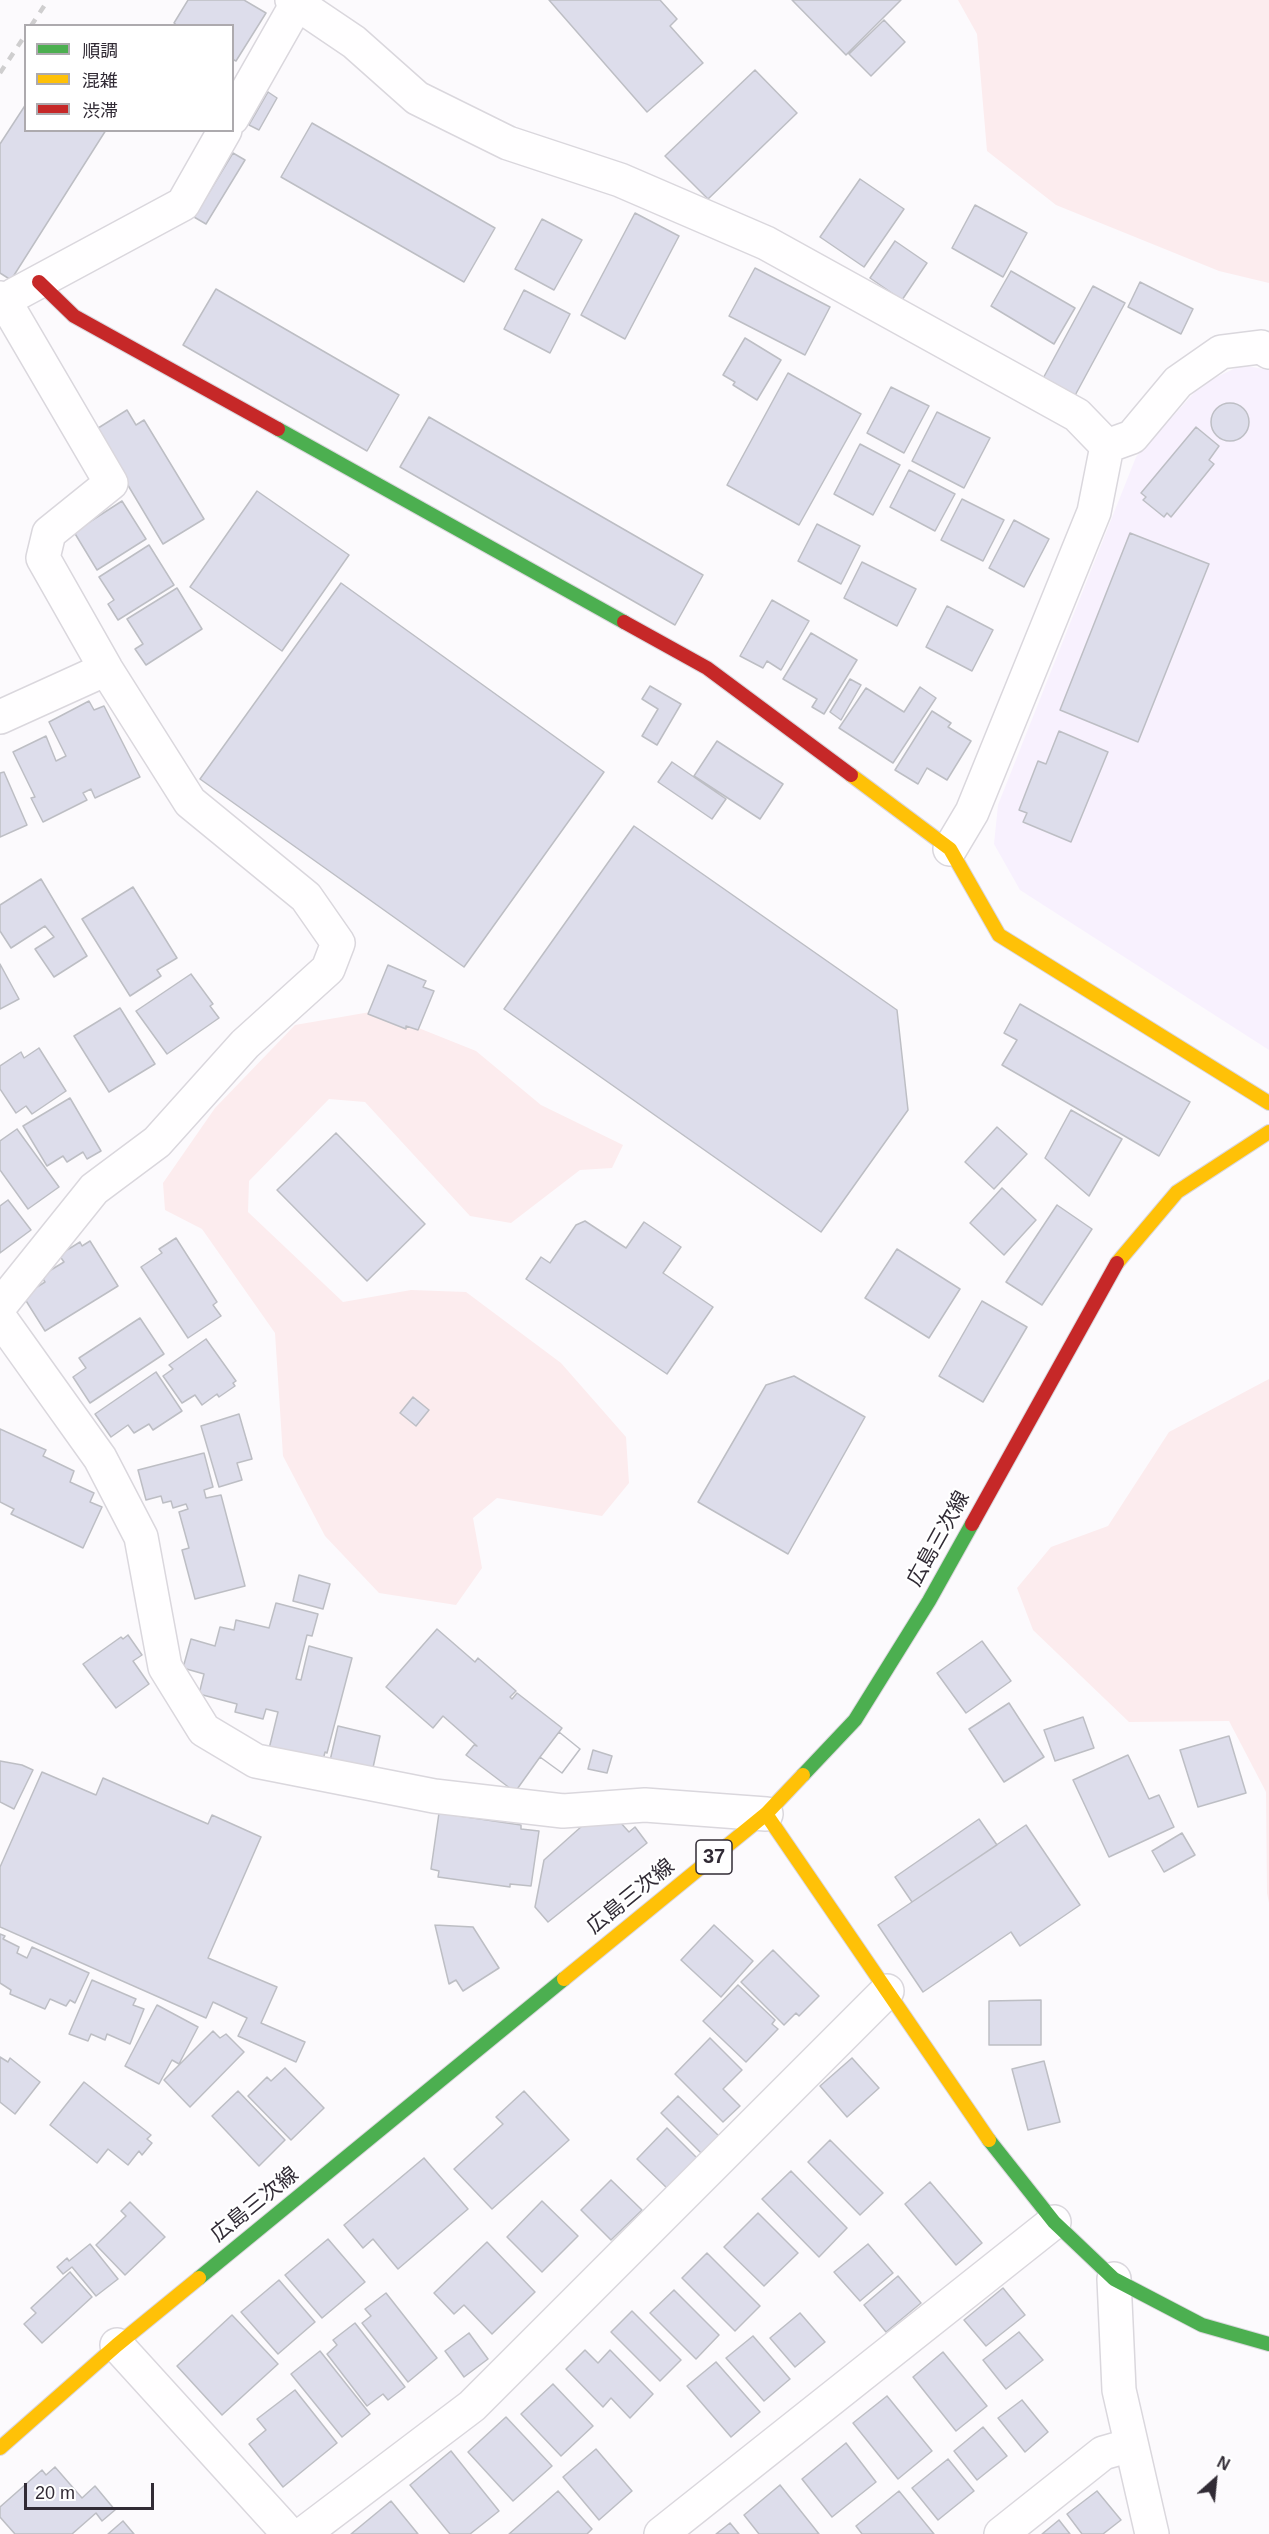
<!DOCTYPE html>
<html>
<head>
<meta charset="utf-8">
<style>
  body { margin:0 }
  #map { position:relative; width:1269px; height:2534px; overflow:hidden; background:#fcfafd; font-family:Arial,"Noto Sans JP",sans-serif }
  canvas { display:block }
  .legend { position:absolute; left:24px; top:24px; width:210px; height:108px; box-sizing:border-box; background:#fff; border:2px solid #adaaae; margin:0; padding:8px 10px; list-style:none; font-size:18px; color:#312b35 }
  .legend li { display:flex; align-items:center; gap:12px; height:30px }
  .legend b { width:30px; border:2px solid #adaaae }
  .north { position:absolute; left:1185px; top:2450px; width:60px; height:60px; -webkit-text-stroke:4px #fff; paint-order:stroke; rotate:27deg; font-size:16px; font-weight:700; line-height:24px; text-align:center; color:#312b35 }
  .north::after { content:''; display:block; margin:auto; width:21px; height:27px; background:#312b35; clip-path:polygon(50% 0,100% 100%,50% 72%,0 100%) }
  .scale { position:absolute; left:24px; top:2483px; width:130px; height:27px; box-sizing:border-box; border:3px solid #312b35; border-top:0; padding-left:8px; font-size:18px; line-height:21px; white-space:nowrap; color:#312b35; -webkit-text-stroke:4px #fff; paint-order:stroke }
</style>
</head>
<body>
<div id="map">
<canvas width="1269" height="2534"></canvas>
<ul class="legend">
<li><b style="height:8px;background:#4caf50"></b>順調</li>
<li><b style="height:8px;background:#ffc107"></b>混雑</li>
<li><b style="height:8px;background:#c62828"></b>渋滞</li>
</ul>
<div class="north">N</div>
<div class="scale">20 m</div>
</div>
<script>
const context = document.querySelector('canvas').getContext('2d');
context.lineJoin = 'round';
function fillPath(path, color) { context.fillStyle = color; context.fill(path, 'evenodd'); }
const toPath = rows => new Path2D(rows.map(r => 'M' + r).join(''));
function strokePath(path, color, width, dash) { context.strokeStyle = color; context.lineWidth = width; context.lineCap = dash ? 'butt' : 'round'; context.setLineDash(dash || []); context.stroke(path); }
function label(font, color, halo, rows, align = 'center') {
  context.font = font + ' Arial,"Noto Sans JP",sans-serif'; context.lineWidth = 4.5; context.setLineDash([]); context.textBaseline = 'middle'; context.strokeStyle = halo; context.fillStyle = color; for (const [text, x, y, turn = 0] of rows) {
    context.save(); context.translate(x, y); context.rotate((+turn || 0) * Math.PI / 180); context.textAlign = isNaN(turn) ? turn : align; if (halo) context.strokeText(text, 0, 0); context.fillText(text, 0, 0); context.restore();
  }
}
fillPath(toPath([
  [1242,365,1269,370,1269,1050,1020,890,994,844,998,805,1136,457,1202,384]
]), '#f8f1fe');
fillPath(toPath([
  [958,0,1269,0,1269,283,1219,271,1056,205,987,151,977,34],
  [376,1011,476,1051,541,1105,623,1145,612,1168,580,1170,511,1223,470,1216,365,1102,329,1099,249,1181,248,1212,343,1302,411,1290,466,1292,561,1363,626,1437,629,1483,602,1516,497,1498,473,1518,482,1568,456,1605,379,1593,325,1536,283,1456,275,1333,202,1229,165,1210,163,1183,215,1108,295,1025],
  [1269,1379,1269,1903,1267,1893,1266,1792,1229,1721,1129,1722,1033,1630,1017,1588,1051,1547,1108,1526,1169,1432]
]), '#fcecee');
const building = toPath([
  [188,0,244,0,266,13,236,61,232,59,232,26,178,26,174,23,188,0],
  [549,0,660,0,677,19,670,26,703,63,647,112,549,0],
  [792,0,901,0,846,55,792,0],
  [884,20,905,42,871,76,849,54,884,20],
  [755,70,797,113,708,199,665,156,755,70],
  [268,92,277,98,259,130,249,125,268,92],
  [26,104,26,130,106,130,11,280,0,273,0,144,26,104],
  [312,123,495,228,464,282,281,177,312,123],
  [233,153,245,160,206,224,194,217,233,153],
  [860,179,904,209,864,267,820,237,860,179],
  [975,205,1027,233,1003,277,952,248,975,205],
  [635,213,679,236,625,339,581,315,635,213],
  [542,219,582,240,554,290,515,269,542,219],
  [895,241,927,263,902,300,870,278,895,241],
  [755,268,830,307,805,355,729,316,755,268],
  [1011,271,1075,308,1054,344,991,306,1011,271],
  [1140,282,1193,309,1181,334,1128,307,1140,282],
  [1093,286,1125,303,1072,401,1040,384,1093,286],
  [216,289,399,395,367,451,183,345,216,289],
  [524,290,570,314,550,353,504,329,524,290],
  [745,338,781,360,757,400,733,385,735,382,723,375,745,338],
  [788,373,861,414,799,525,727,485,788,373],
  [891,387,929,406,904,453,867,433,891,387],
  '1211 422a19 19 0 1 1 38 0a19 19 0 1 1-38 0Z',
  [127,410,136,425,144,420,204,519,163,544,95,430,127,410],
  [937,412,990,438,964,488,912,461,937,412],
  [429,417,703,575,675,625,400,467,429,417],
  [1196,427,1219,446,1209,460,1214,464,1171,517,1167,513,1164,517,1143,500,1146,497,1141,493,1196,427],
  [860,444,900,465,873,515,834,494,860,444],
  [909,470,955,494,935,531,890,507,909,470],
  [257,491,349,555,282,651,190,587,257,491],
  [962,499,1004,520,983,561,941,540,962,499],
  [122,501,146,539,97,570,74,532,122,501],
  [1014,520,1049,539,1024,587,989,568,1014,520],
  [817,524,860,546,841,584,798,561,817,524],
  [1130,533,1209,564,1138,742,1060,710,1130,533],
  [149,545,174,585,118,620,108,604,114,600,99,577,149,545],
  [862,562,916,589,897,626,844,598,862,562],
  [341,583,604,772,464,967,200,779,341,583],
  [177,588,202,629,146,665,135,649,143,644,127,619,177,588],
  [772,600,809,621,781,670,767,661,763,668,740,656,772,600],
  [947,606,993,630,972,671,926,647,947,606],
  [811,633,857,660,824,714,812,707,817,699,783,679,811,633],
  [850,679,861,685,841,720,830,712,850,679],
  [650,686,681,704,657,745,642,736,658,709,642,699,650,686],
  [920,687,936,698,893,763,839,728,866,688,904,712,920,687],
  [89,701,94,710,104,706,140,777,95,798,91,789,83,793,87,800,43,822,31,798,35,797,13,752,46,736,56,761,66,756,49,722,89,701],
  [932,711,951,723,948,727,971,741,947,780,927,768,918,784,895,770,932,711],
  [1059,731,1108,752,1071,842,1023,822,1027,813,1019,810,1038,761,1046,764,1059,731],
  [717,741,783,784,760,819,694,776,717,741],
  [672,762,726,799,712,819,658,782,672,762],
  [4,772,27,825,0,837,0,773,4,772],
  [634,826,897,1010,908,1110,821,1232,504,1009,634,826],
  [41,879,87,956,54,977,35,949,54,937,45,926,11,948,0,931,0,905,41,879],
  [133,887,177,958,157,970,161,976,130,996,82,919,133,887],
  [0,964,19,999,0,1009,0,964],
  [388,965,426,981,423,987,434,991,418,1030,406,1026,406,1029,368,1014,388,965],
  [191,974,213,1004,210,1006,219,1018,167,1054,136,1011,191,974],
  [1020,1004,1190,1102,1159,1156,1002,1065,1017,1040,1004,1033,1020,1004],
  [120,1008,155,1064,109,1092,74,1036,120,1008],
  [39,1048,66,1091,32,1114,26,1106,16,1113,0,1089,0,1066,21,1052,24,1058,39,1048],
  [70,1098,101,1151,87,1159,83,1152,67,1162,63,1156,47,1166,23,1126,70,1098],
  [1071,1110,1122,1139,1089,1196,1045,1158,1071,1110],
  [997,1127,1027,1154,994,1189,965,1162,997,1127],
  [17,1129,59,1187,28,1209,0,1170,0,1141,17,1129],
  [336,1133,425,1224,367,1281,277,1190,336,1133],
  [1002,1188,1036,1220,1004,1255,970,1223,1002,1188],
  [8,1200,31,1230,0,1253,0,1206,8,1200],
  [1057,1205,1092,1229,1042,1305,1006,1282,1057,1205],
  [585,1221,626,1248,644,1222,681,1247,663,1273,713,1307,667,1374,526,1279,541,1257,550,1263,576,1225,585,1221],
  [176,1238,217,1302,213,1305,221,1316,188,1338,141,1267,162,1253,159,1249,176,1238],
  [90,1241,118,1286,45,1331,23,1296,45,1282,41,1276,64,1262,59,1255,80,1242,82,1246,90,1241],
  [897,1249,960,1289,929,1338,865,1298,897,1249],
  [982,1301,1027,1327,983,1402,939,1376,982,1301],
  [140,1318,164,1354,90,1403,73,1377,86,1368,79,1358,140,1318],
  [206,1339,236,1381,233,1383,235,1386,219,1397,217,1394,202,1405,195,1395,182,1403,163,1376,173,1369,169,1365,206,1339],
  [156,1372,182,1411,153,1430,149,1424,134,1433,128,1425,111,1437,95,1414,156,1372],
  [794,1376,865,1417,788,1554,698,1502,766,1385,794,1376],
  [413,1397,429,1410,416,1426,400,1413,413,1397],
  [239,1414,252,1459,237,1463,242,1480,219,1487,201,1426,239,1414],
  [0,1429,46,1450,43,1456,74,1471,70,1482,94,1493,90,1502,102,1507,83,1548,11,1514,14,1509,0,1502,0,1429],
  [204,1453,213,1487,204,1490,206,1498,221,1495,245,1586,195,1599,182,1550,189,1548,179,1512,188,1509,186,1504,173,1508,171,1501,163,1503,161,1496,146,1500,138,1470,204,1453],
  [299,1575,330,1584,323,1609,293,1601,299,1575],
  [276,1603,318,1614,312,1636,307,1635,296,1679,301,1680,309,1646,352,1658,327,1753,325,1752,322,1764,268,1753,278,1712,266,1709,263,1719,235,1712,237,1704,199,1694,204,1674,183,1668,191,1639,215,1646,220,1627,234,1630,236,1620,269,1628,276,1603],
  [437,1629,475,1662,478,1658,516,1691,510,1697,512,1699,517,1693,562,1728,559,1732,580,1749,562,1773,540,1757,515,1792,466,1755,474,1745,477,1746,443,1716,433,1728,386,1687,437,1629],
  [128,1635,142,1655,133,1661,149,1684,116,1708,83,1664,121,1637,123,1639,128,1635],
  [982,1641,1011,1681,966,1713,937,1673,982,1641],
  [1009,1703,1044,1757,1004,1782,969,1729,1009,1703],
  [1083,1717,1094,1748,1055,1761,1044,1730,1083,1717],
  [338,1726,380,1736,372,1772,329,1765,338,1726],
  [559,1732,580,1749,562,1773,540,1757,559,1732],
  [1229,1736,1246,1793,1198,1807,1180,1750,1229,1736],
  [593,1750,612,1756,607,1773,588,1769,593,1750],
  [1128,1755,1149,1799,1159,1795,1174,1827,1109,1857,1073,1780,1128,1755],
  [0,1761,22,1765,33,1770,14,1809,0,1802,0,1761],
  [42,1772,96,1795,103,1778,208,1824,212,1815,261,1837,208,1958,277,1987,261,2023,305,2042,296,2062,238,2036,247,2018,213,2002,206,2018,0,1927,0,1867,42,1772],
  [439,1813,521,1825,521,1829,539,1831,531,1886,510,1884,510,1887,438,1877,439,1871,431,1869,439,1813],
  [979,1819,997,1845,912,1902,895,1877,979,1819],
  [620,1822,629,1832,635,1827,647,1843,548,1922,535,1907,544,1860,582,1826,620,1822],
  [1026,1825,1080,1905,1020,1946,1011,1932,923,1992,878,1925,1026,1825],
  [1182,1833,1195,1855,1164,1872,1152,1851,1182,1833],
  [435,1925,473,1927,499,1968,463,1991,456,1980,449,1984,435,1925],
  [714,1925,753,1961,721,1997,681,1960,714,1925],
  [0,1934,5,1936,3,1939,19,1947,17,1953,27,1958,32,1947,89,1973,75,2003,70,2000,66,2006,50,1999,45,2009,10,1994,11,1990,0,1983,0,1934],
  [773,1950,819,1996,799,2016,796,2013,784,2025,741,1982,773,1950],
  [92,1980,136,1999,133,2005,144,2009,130,2044,107,2034,105,2040,91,2034,88,2041,69,2034,92,1980],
  [738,1985,775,2020,772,2024,778,2029,746,2062,703,2021,738,1985],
  [1041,2000,1041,2045,989,2045,989,2001,1041,2000],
  [157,2005,198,2027,179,2064,172,2060,159,2084,125,2066,157,2005],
  [213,2031,220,2038,226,2034,244,2052,190,2107,164,2080,213,2031],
  [710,2038,742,2070,723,2089,740,2106,723,2122,675,2074,710,2038],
  [0,2057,8,2062,10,2058,40,2082,15,2114,0,2102,0,2057],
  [852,2058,879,2088,847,2117,820,2086,852,2058],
  [1044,2061,1060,2122,1028,2130,1012,2069,1044,2061],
  [285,2068,324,2108,291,2140,248,2096,267,2077,271,2081,285,2068],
  [84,2082,151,2135,147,2139,152,2143,142,2155,139,2151,128,2165,108,2149,97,2163,50,2125,84,2082],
  [238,2091,285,2140,259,2166,212,2116,238,2091],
  [524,2091,569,2140,492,2209,454,2169,503,2124,496,2117,524,2091],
  [678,2096,720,2137,703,2155,661,2113,678,2096],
  [667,2128,698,2159,668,2189,637,2159,667,2128],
  [830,2140,883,2193,860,2215,808,2162,830,2140],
  [424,2158,468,2209,398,2269,373,2239,363,2248,344,2225,424,2158],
  [791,2171,847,2228,819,2257,762,2199,791,2171],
  [611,2180,642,2210,611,2240,581,2210,611,2180],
  [930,2182,982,2243,956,2265,905,2204,930,2182],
  [542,2201,578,2236,542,2272,507,2237,542,2201],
  [130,2202,165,2237,125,2275,96,2245,126,2216,121,2211,130,2202],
  [758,2213,798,2253,764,2286,724,2247,758,2213],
  [328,2239,365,2282,322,2318,285,2275,328,2239],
  [487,2242,535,2292,492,2334,464,2305,454,2314,434,2293,487,2242],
  [90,2244,118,2279,96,2296,72,2267,63,2274,57,2267,67,2258,69,2261,90,2244],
  [868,2244,893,2273,860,2301,834,2272,868,2244],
  [707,2253,760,2306,735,2331,682,2278,707,2253],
  [70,2272,92,2297,42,2343,24,2324,36,2313,31,2308,70,2272],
  [898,2276,921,2303,886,2332,864,2305,898,2276],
  [279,2280,315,2322,278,2354,241,2312,279,2280],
  [1003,2288,1025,2315,986,2346,964,2320,1003,2288],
  [674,2290,719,2335,696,2359,650,2313,674,2290],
  [386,2293,437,2358,408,2382,362,2323,371,2316,365,2309,386,2293],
  [632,2311,681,2360,660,2381,611,2332,632,2311],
  [800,2313,825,2342,795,2367,770,2338,800,2313],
  [232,2315,278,2364,222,2415,177,2366,232,2315],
  [355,2323,405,2387,388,2400,383,2394,367,2406,327,2354,337,2345,333,2340,355,2323],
  [1019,2332,1043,2360,1006,2389,983,2360,1019,2332],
  [469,2333,488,2359,464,2377,445,2351,469,2333],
  [753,2336,790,2379,764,2401,726,2358,753,2336],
  [585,2350,598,2363,610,2350,653,2394,630,2418,611,2398,603,2407,566,2369,585,2350],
  [320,2351,370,2414,342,2437,291,2374,320,2351],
  [943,2352,987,2406,956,2431,913,2377,943,2352],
  [716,2362,760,2412,731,2437,687,2386,716,2362],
  [553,2384,593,2426,561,2456,521,2414,553,2384],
  [295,2390,337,2443,283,2487,249,2444,266,2430,257,2419,295,2390],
  [887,2396,932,2451,898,2479,853,2423,887,2396],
  [1022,2400,1048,2432,1025,2452,998,2418,1022,2400],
  [506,2417,552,2466,513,2501,468,2452,506,2417],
  [983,2427,1007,2456,977,2480,954,2451,983,2427],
  [846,2443,876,2482,832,2517,802,2479,846,2443],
  [596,2449,632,2491,599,2520,563,2477,596,2449],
  [451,2451,499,2511,470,2534,450,2534,410,2485,451,2451],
  [948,2459,974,2491,938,2520,912,2488,948,2459],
  [55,2467,82,2498,95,2486,115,2510,102,2521,96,2513,72,2534,15,2534,0,2517,0,2507,42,2470,46,2475,55,2467],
  [780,2485,819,2534,759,2534,744,2515,780,2485],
  [558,2491,592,2529,587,2534,509,2534,558,2491],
  [899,2491,934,2534,862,2534,856,2526,899,2491],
  [1097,2491,1121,2520,1103,2534,1082,2534,1067,2514,1097,2491],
  [391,2501,418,2534,351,2534,391,2501],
  [1059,2520,1070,2534,1042,2534,1059,2520],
  [123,2521,134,2534,108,2534,123,2521],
  [730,2523,739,2534,716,2534,730,2523]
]);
fillPath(building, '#ddddeb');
strokePath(building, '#bdbec4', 1.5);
const street = toPath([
  [292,0,354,42,417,98,508,143,620,180,766,243,1077,415,1107,446,1094,512,972,812,950,849],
  [232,118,299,0],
  [14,295,183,204,225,130],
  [0,298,4,300,111,483,49,533,43,558,106,669,190,802,306,897,338,943,328,969,245,1044,157,1142,94,1189,0,1306],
  [1107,446,1132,437,1178,382,1221,352,1261,347,1269,352],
  [0,717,106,669],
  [0,1318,100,1458,141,1537,165,1667,204,1730,256,1761,434,1796,563,1811,645,1805,766,1814],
  [1114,2279,1119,2390,1152,2534],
  [117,2345,289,2534],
  [303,2534,472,2406,887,1991],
  [661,2534,1054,2222],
  [1001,2534,1103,2453,1131,2445]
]);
const fast = toPath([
  [278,429,624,622],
  [803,1775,855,1720,929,1601,972,1524],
  [989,2140,1054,2222,1114,2279,1202,2325,1269,2344],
  [199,2278,564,1979]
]);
const slow = toPath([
  [851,775,950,849,999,935,1269,1103],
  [1117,1263,1177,1192,1269,1132],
  [766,1814,989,2140],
  [564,1979,766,1814,803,1775],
  [0,2448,117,2345,199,2278]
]);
const jam = toPath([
  [39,282,74,316,278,429],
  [624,622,707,668,851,775],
  [972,1524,1117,1263]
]);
strokePath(street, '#dad7dd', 36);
strokePath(fast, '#dad7dd', 16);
strokePath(slow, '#dad7dd', 16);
strokePath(jam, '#dad7dd', 16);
strokePath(street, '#fffeff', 33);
strokePath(fast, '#4caf50', 14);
strokePath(slow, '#ffc107', 14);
strokePath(jam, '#c62828', 14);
strokePath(toPath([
  [31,26,48,0],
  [0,73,26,34]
]), '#cfcecf', 4.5, [8, 8]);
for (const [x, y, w] of [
  [714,1857,36]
]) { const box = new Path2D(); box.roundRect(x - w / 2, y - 17, w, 34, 4.5); context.fillStyle = '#fff'; context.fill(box); strokePath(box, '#312b35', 1.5); }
label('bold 20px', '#312b35', null, [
  ["37",714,1857]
]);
label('21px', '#312b35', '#fff', [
  ["広島三次線",939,1539,-61],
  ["広島三次線",631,1897,-39],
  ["広島三次線",255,2205,-39]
]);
</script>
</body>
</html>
